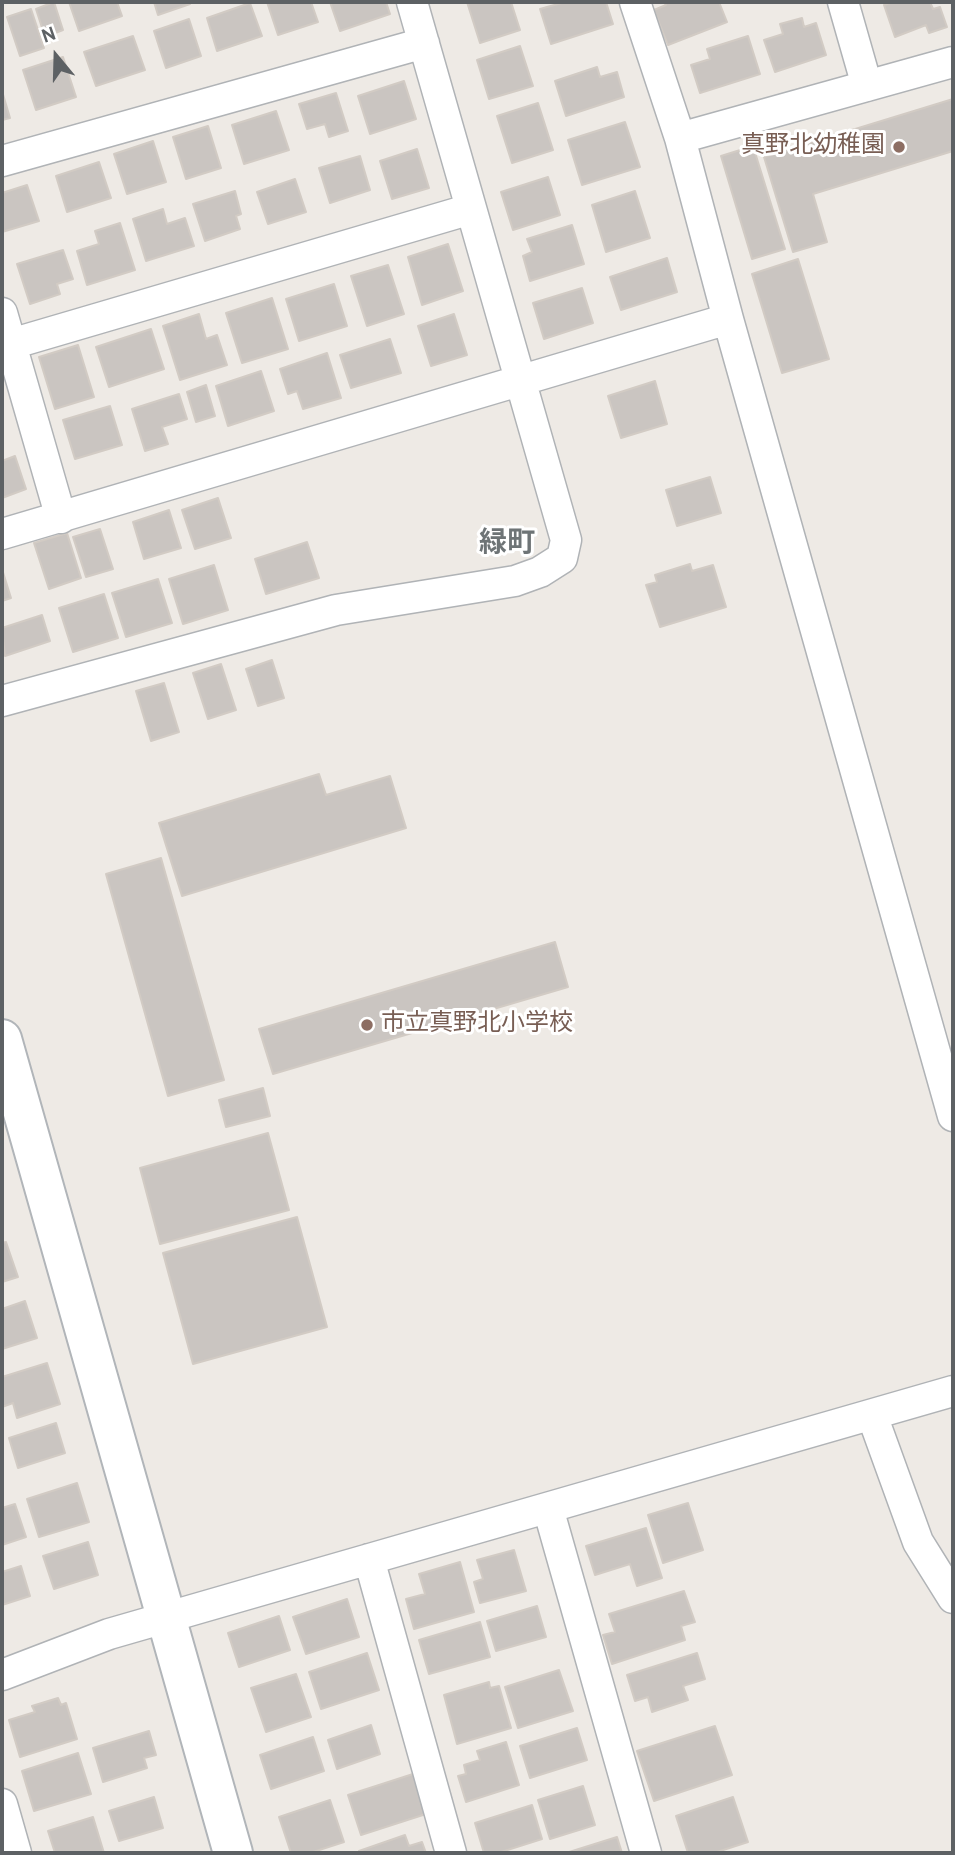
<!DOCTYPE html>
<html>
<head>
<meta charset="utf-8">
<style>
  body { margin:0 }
  #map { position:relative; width:955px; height:1855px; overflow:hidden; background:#eeeae5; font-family:Overpass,sans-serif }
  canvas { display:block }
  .frame { position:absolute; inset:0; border:4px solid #5d6164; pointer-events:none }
  .north { position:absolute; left:21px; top:21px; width:70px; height:70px; -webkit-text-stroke:5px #fff; paint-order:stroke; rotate:341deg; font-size:19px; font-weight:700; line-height:28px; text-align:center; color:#5d6164 }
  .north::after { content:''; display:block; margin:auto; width:24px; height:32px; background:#5d6164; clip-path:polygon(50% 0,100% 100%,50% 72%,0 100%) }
</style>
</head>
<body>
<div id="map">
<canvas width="955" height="1855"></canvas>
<div class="frame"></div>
<div class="north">N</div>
</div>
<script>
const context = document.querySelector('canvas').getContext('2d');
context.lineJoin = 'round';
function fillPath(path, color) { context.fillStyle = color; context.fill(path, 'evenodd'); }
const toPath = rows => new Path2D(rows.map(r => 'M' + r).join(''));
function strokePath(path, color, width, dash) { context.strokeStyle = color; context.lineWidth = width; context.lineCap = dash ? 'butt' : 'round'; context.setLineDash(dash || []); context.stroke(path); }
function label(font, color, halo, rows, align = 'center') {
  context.font = font + ' Overpass,"Noto Sans JP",sans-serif'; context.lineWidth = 6; context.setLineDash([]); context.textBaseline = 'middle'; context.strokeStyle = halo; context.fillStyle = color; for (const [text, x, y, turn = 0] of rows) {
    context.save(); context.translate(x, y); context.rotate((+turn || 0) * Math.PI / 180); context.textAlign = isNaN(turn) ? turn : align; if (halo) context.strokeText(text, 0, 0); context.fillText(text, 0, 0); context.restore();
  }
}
const building = toPath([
  [54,2,63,30,45,37,36,9,54,2],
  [69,2,117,2,122,16,79,31,69,2],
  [154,2,189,2,190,4,158,15,154,2],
  [267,2,311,2,318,22,278,35,267,2],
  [330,2,386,2,390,14,340,31,330,2],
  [467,2,511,2,520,30,480,43,467,2],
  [565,2,606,2,613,24,551,44,540,9,565,2],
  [664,2,719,2,727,22,668,45,654,10,666,5,664,2],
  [893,2,930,2,933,9,940,7,947,27,929,33,926,25,895,37,884,5,893,2],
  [250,3,262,36,217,51,207,18,250,3],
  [31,9,44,48,20,56,7,17,31,9],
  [802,18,804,27,816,23,826,55,775,72,764,40,783,34,780,24,802,18],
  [189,19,201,56,166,68,154,31,189,19],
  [133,36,145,70,96,86,84,52,133,36],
  [748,36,760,74,700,93,691,65,710,59,707,49,748,36],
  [520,46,533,86,489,99,477,60,520,46],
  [63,57,76,97,36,110,23,70,63,57],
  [597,67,600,77,617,72,624,97,566,116,555,81,597,67],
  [404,81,416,119,370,134,358,96,404,81],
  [2,91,10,118,2,120,2,91],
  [336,93,348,131,329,137,325,124,307,129,299,104,336,93],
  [953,99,953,151,813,194,827,242,793,252,764,157,953,99],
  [538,103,553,150,512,163,497,116,538,103],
  [276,111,289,150,244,164,232,125,276,111],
  [625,122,640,167,582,185,568,140,625,122],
  [208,126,221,168,186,179,173,137,208,126],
  [153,141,166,182,127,194,114,154,153,141],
  [753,146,785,249,752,259,721,156,753,146],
  [417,149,429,188,392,199,380,161,417,149],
  [360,156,370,190,330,203,319,168,360,156],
  [99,162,111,198,67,212,56,176,99,162],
  [548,177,560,215,513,230,501,192,548,177],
  [295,179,306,212,268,224,257,192,295,179],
  [27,185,39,221,2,232,2,193,27,185],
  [235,191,241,214,236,216,240,229,205,241,193,204,235,191],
  [635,191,650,238,606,252,592,205,635,191],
  [163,209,167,224,185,218,194,246,146,261,133,219,163,209],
  [120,223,135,270,87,285,77,251,99,244,95,231,120,223],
  [572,225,584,264,530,281,523,256,532,252,527,239,572,225],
  [448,244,463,291,422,305,408,257,448,244],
  [63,250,73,279,57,284,60,294,30,304,17,264,63,250],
  [667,258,677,292,621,310,610,277,667,258],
  [798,259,829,359,782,373,752,274,798,259],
  [388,265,404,314,367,326,351,276,388,265],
  [334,284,347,326,299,341,286,299,334,284],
  [582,288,593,323,544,339,533,303,582,288],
  [272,298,288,349,242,363,226,313,272,298],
  [199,314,206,339,217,335,227,365,180,380,163,326,199,314],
  [454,314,467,355,431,366,418,326,454,314],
  [151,329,164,369,109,387,96,347,151,329],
  [390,339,401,373,351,388,340,355,390,339],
  [78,345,94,397,55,409,39,357,78,345],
  [327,353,341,398,303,409,297,391,288,394,280,369,327,353],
  [261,371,274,411,228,426,216,386,261,371],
  [655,381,667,424,621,438,608,396,655,381],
  [206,385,215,416,196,422,187,392,206,385],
  [179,394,187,419,162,427,168,444,145,451,132,409,179,394],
  [110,406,122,445,75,459,63,420,110,406],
  [15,456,26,489,2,498,2,461,15,456],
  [710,477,721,513,677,526,666,490,710,477],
  [218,498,231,538,195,549,182,510,218,498],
  [169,510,181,548,144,559,133,522,169,510],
  [100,529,113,569,86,577,73,537,100,529],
  [67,533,81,578,49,589,34,543,67,533],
  [307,542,319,578,266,594,255,559,307,542],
  [690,564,692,571,713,565,726,607,660,627,646,585,657,582,655,575,690,564],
  [214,565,228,610,183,624,169,579,214,565],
  [2,569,11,598,2,601,2,569],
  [158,579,172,623,126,637,112,593,158,579],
  [104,594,118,638,73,652,59,608,104,594],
  [42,615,50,641,5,656,2,628,42,615],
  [272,660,284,698,258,706,246,669,272,660],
  [221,664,236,710,208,719,193,673,221,664],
  [164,683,179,732,151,741,136,691,164,683],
  [319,774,326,795,390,776,406,828,182,896,159,823,319,774],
  [161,858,224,1080,168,1096,106,874,161,858],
  [555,942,568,987,273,1074,259,1029,555,942],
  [263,1088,270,1116,226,1127,219,1100,263,1088],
  [268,1133,289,1210,160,1244,140,1168,268,1133],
  [297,1217,327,1327,193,1364,163,1253,297,1217],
  [6,1242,18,1277,2,1282,2,1243,6,1242],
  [25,1301,37,1338,2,1349,2,1309,25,1301],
  [47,1363,60,1404,17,1418,13,1403,2,1407,2,1377,47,1363],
  [56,1423,65,1453,18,1468,9,1438,56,1423],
  [77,1483,89,1522,39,1537,27,1499,77,1483],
  [688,1503,703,1550,663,1563,648,1515,688,1503],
  [15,1504,26,1537,2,1545,2,1508,15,1504],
  [646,1528,662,1578,637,1586,630,1564,595,1575,586,1546,646,1528],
  [88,1542,98,1575,54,1589,43,1556,88,1542],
  [514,1550,526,1591,480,1603,474,1582,483,1579,477,1560,514,1550],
  [460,1562,474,1612,414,1629,406,1599,425,1594,419,1574,460,1562],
  [21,1566,30,1596,2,1605,2,1572,21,1566],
  [684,1591,695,1622,681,1626,685,1640,612,1664,603,1635,615,1632,609,1614,684,1591],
  [347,1599,359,1637,306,1654,293,1617,347,1599],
  [537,1606,546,1637,496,1651,487,1621,537,1606],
  [279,1616,290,1650,239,1667,228,1633,279,1616],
  [480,1622,490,1657,429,1674,419,1640,480,1622],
  [367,1653,379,1690,321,1709,309,1672,367,1653],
  [697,1653,705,1679,683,1686,688,1700,652,1712,648,1697,635,1701,627,1675,697,1653],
  [559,1670,573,1711,518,1728,505,1687,559,1670],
  [296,1674,311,1717,266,1732,251,1688,296,1674],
  [489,1682,490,1688,499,1686,511,1728,457,1744,444,1695,489,1682],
  [58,1698,61,1705,66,1703,77,1739,20,1757,9,1720,35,1712,32,1706,58,1698],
  [371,1725,380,1754,337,1769,328,1740,371,1725],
  [715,1726,732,1775,654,1801,637,1751,715,1726],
  [577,1728,587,1760,530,1778,520,1746,577,1728],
  [149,1731,156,1755,144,1758,147,1768,103,1782,93,1748,149,1731],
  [313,1737,324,1771,271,1789,260,1755,313,1737],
  [506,1742,519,1785,466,1802,458,1776,466,1774,464,1765,480,1760,477,1751,506,1742],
  [78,1753,91,1794,34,1811,22,1771,78,1753],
  [413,1774,426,1814,361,1835,348,1795,413,1774],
  [583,1786,595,1825,550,1839,538,1800,583,1786],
  [154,1797,163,1828,119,1841,109,1811,154,1797],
  [733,1797,748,1842,714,1853,688,1853,676,1816,733,1797],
  [330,1800,344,1842,310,1853,291,1853,279,1817,330,1800],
  [532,1805,542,1839,498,1853,484,1853,475,1823,532,1805],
  [93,1817,104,1853,55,1853,48,1831,93,1817],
  [405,1835,409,1846,422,1842,426,1853,360,1853,359,1851,405,1835],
  [617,1837,622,1853,566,1853,617,1837]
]);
fillPath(building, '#cac5c1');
strokePath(building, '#d2cbc4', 2);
const street = toPath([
  [635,2,680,138,728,319,953,1116],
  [843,2,867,86],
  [680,138,953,62],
  [2,161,424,43],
  [2,313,61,518],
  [11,344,471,209],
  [2,534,728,319],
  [2,701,336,610,515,581,540,572,562,558,566,540,412,2],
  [872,1415,918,1542,953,1598],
  [548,1508,646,1853],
  [369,1559,451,1853],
  [2,1675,109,1634,953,1391],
  [2,1804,16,1853]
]);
const secondary = toPath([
  [2,1039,233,1853]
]);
strokePath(street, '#b0b3b6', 33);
strokePath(secondary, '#b1b5b9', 42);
strokePath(street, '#fff', 30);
strokePath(secondary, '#fff', 38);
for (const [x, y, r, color] of [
  [899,147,7,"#8d6e63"],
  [367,1025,7,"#8d6e63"]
]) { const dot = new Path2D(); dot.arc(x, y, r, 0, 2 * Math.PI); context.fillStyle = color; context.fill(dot); strokePath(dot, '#fff', 2.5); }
label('24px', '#785e54', '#fff', [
  ["真野北幼稚園",885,147],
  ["市立真野北小学校",381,1025,"left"]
], 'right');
label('bold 28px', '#6e7476', '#fff', [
  ["緑町",507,545]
]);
</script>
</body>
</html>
